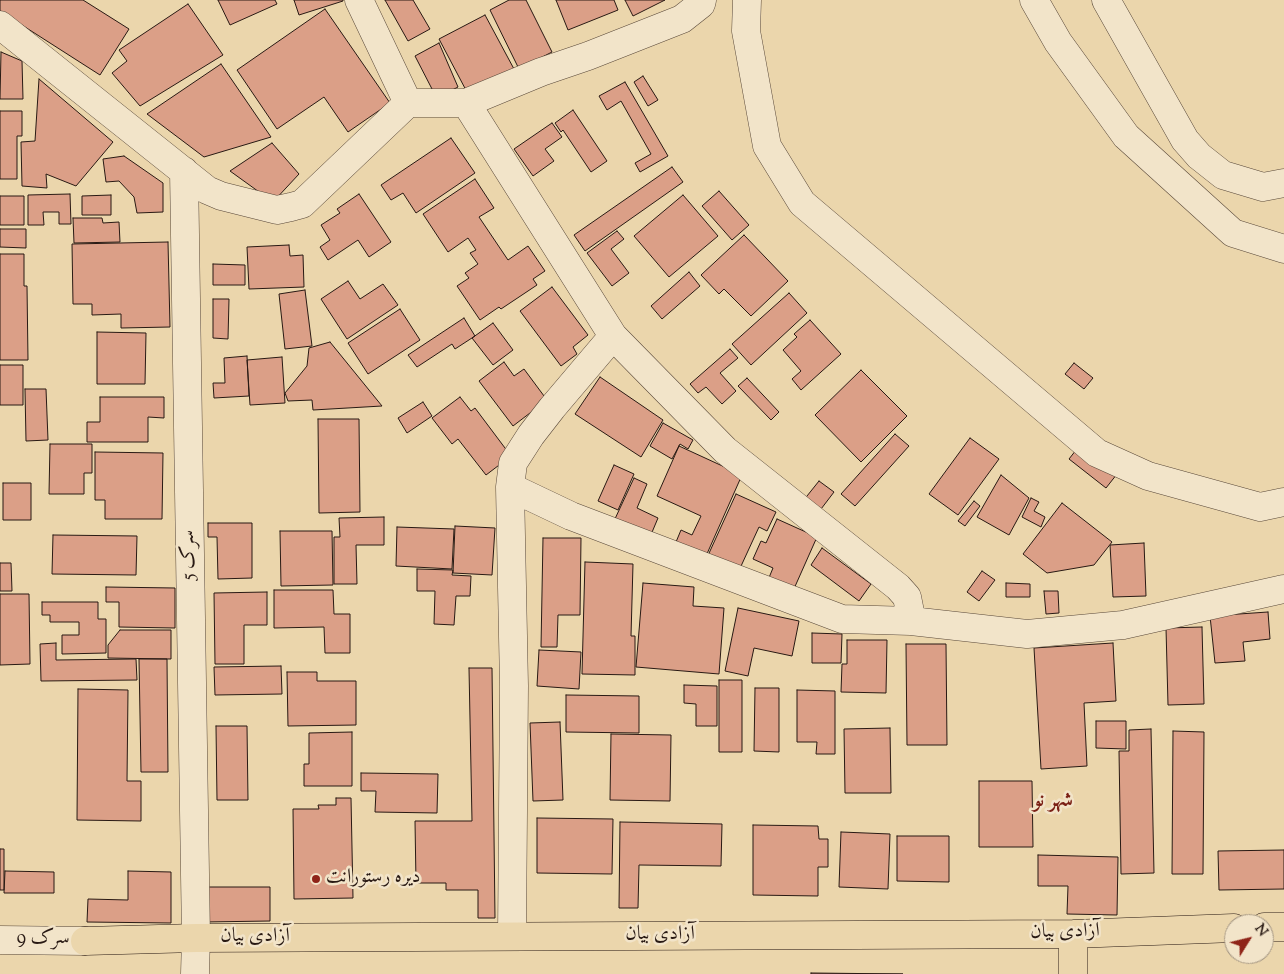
<!DOCTYPE html>
<html>
<head>
<meta charset="utf-8">
<style>
  body { margin:0 }
  #map { position:relative; width:1284px; height:974px; overflow:hidden; background:#ebd6ac; font-family:"Sorts Mill Goudy",serif }
  canvas { display:block }
  .north { position:absolute; left:1224px; top:914px; width:50px; height:50px; box-sizing:border-box; background:#f2e4c9; border:1px solid #a19380; border-radius:50%; rotate:54deg; font-size:14px; font-weight:700; line-height:20px; text-align:center; color:#281913 }
  .north::after { content:''; display:block; margin:auto; width:18px; height:22px; background:#8f2418; clip-path:polygon(50% 0,100% 100%,50% 72%,0 100%) }
</style>
</head>
<body>
<div id="map">
<canvas width="1284" height="974"></canvas>
<div class="north">N</div>
</div>
<script>
const context = document.querySelector('canvas').getContext('2d');
context.lineJoin = 'round';
function fillPath(path, color) { context.fillStyle = color; context.fill(path, 'evenodd'); }
const toPath = rows => new Path2D(rows.map(r => 'M' + r).join(''));
function strokePath(path, color, width, dash) { context.strokeStyle = color; context.lineWidth = width; context.lineCap = dash ? 'butt' : 'round'; context.setLineDash(dash || []); context.stroke(path); }
function label(font, color, halo, rows, align = 'center') {
  context.font = font + ' "Sorts Mill Goudy",Amiri,serif'; context.lineWidth = 5; context.setLineDash([]); context.textBaseline = 'middle'; context.strokeStyle = halo; context.fillStyle = color; for (const [text, x, y, turn = 0] of rows) {
    context.save(); context.translate(x, y); context.rotate((+turn || 0) * Math.PI / 180); context.textAlign = isNaN(turn) ? turn : align; if (halo) context.strokeText(text, 0, 0); context.fillText(text, 0, 0); context.restore();
  }
}
const building = toPath([
  [0,0,83,0,129,29,100,75,0,11,0,0],
  [218,0,275,0,277,4,230,25,218,0],
  [294,0,343,0,343,1,299,15,294,0],
  [385,0,413,0,430,29,408,41,385,0],
  [509,0,526,0,552,52,519,69,490,10,509,0],
  [556,0,614,0,618,10,568,30,556,0],
  [625,0,665,0,633,16,625,0],
  [188,4,223,55,140,106,112,73,127,61,119,50,188,4],
  [325,9,390,103,348,132,324,97,277,129,237,70,325,9],
  [485,15,514,69,468,94,439,39,485,15],
  [439,43,458,87,433,100,428,91,432,89,415,56,439,43],
  [1,52,22,61,23,99,0,99,1,52],
  [221,64,271,137,204,157,147,114,221,64],
  [643,76,658,100,648,106,634,82,643,76],
  [39,79,113,142,76,186,46,174,47,188,22,186,21,142,35,141,39,79],
  [625,82,668,156,640,172,635,163,651,154,621,101,607,110,599,96,625,82],
  [573,110,607,161,591,172,563,130,561,132,555,123,573,110],
  [0,111,22,111,22,136,17,136,17,179,0,179,0,111],
  [552,123,562,137,545,149,554,161,533,176,514,149,552,123],
  [451,138,475,173,416,213,403,193,391,200,381,185,451,138],
  [272,143,299,174,273,202,230,171,272,143],
  [124,156,163,183,163,212,137,213,134,197,119,181,106,182,103,159,124,156],
  [672,167,683,182,585,251,574,235,672,167],
  [475,179,494,208,479,217,508,260,528,246,545,271,533,279,537,285,501,309,499,307,480,320,457,286,469,278,465,273,478,264,470,253,476,250,468,238,448,252,423,214,475,179],
  [719,191,749,225,732,240,702,206,719,191],
  [70,194,71,224,59,224,59,212,43,212,44,225,28,225,28,195,70,194],
  [359,194,391,242,369,257,358,240,328,260,320,247,330,240,321,225,340,213,337,209,359,194],
  [111,195,111,215,82,215,82,196,111,195],
  [683,195,718,236,669,277,634,236,683,195],
  [0,196,24,196,24,225,0,225,0,196],
  [73,218,102,218,103,223,119,222,120,242,74,243,73,218],
  [0,229,26,229,26,248,0,247,0,229],
  [617,231,624,239,611,249,629,273,612,286,587,253,617,231],
  [744,235,788,281,751,316,724,289,719,294,701,275,744,235],
  [168,242,170,327,121,328,121,314,92,315,92,304,73,304,72,244,168,242],
  [289,245,290,256,303,255,304,287,249,289,247,247,289,245],
  [0,254,24,254,24,286,27,286,28,360,0,360,0,254],
  [213,264,245,265,245,285,213,285,213,264],
  [689,272,700,286,662,319,651,306,689,272],
  [348,281,360,299,383,284,398,305,347,339,321,299,348,281],
  [552,287,588,335,573,347,577,354,561,366,520,311,552,287],
  [305,290,312,346,285,349,279,294,305,290],
  [789,293,807,313,751,365,732,344,789,293],
  [213,299,229,299,228,339,213,338,213,299],
  [400,309,420,340,368,374,348,343,400,309],
  [464,318,475,336,455,349,452,344,417,367,408,355,464,318],
  [810,320,841,354,801,390,792,379,801,371,783,350,797,337,794,334,810,320],
  [493,323,513,350,493,365,472,338,493,323],
  [97,332,146,333,145,384,97,384,97,332],
  [330,342,382,406,313,410,312,400,288,401,285,393,307,366,309,348,330,342],
  [730,349,738,358,720,373,736,391,722,404,706,387,698,393,690,384,730,349],
  [247,356,249,396,214,398,213,383,225,383,224,358,247,356],
  [282,357,285,403,250,405,247,360,282,357],
  [504,362,514,376,524,369,547,400,513,426,479,381,504,362],
  [1074,363,1093,378,1084,389,1065,374,1074,363],
  [0,365,23,365,23,405,0,405,0,365],
  [861,370,907,416,861,462,815,415,861,370],
  [600,377,663,420,641,457,575,414,600,377],
  [747,378,779,412,771,420,738,386,747,378],
  [25,389,46,389,48,440,26,441,25,389],
  [100,397,164,397,164,418,148,417,148,442,87,442,87,422,100,422,100,397],
  [460,397,471,411,475,408,511,456,486,475,458,439,452,444,432,418,460,397],
  [423,402,432,416,407,433,398,418,423,402],
  [318,419,359,419,360,512,319,513,318,419],
  [663,423,693,440,688,449,680,444,672,459,650,446,663,423],
  [895,434,909,446,855,506,841,494,895,434],
  [970,438,999,459,958,515,929,494,970,438],
  [50,444,92,444,92,473,84,473,84,494,49,494,50,444],
  [1080,445,1117,474,1106,488,1069,459,1080,445],
  [679,446,742,475,706,556,676,542,681,530,692,535,701,516,657,496,679,446],
  [95,452,163,453,162,519,105,519,105,500,95,500,95,452],
  [614,465,634,474,618,510,598,501,614,465],
  [1001,475,1029,498,1009,535,977,517,1001,475],
  [634,478,647,484,637,508,658,518,650,537,614,521,634,478],
  [819,481,834,492,818,513,803,501,819,481],
  [3,483,31,483,31,520,3,520,3,483],
  [736,494,776,512,767,531,759,527,736,577,705,562,736,494],
  [1031,498,1039,502,1034,511,1045,517,1041,527,1022,517,1031,498],
  [974,501,980,506,965,526,958,521,974,501],
  [1062,503,1112,542,1094,565,1047,573,1023,554,1062,503],
  [384,517,384,545,356,545,357,584,334,584,334,537,340,537,339,518,384,517],
  [777,519,817,537,793,591,768,580,773,568,753,559,761,541,766,543,777,519],
  [208,523,252,523,252,578,218,579,217,537,208,537,208,523],
  [455,526,495,528,492,575,453,573,455,526],
  [397,527,454,529,452,569,396,566,397,527],
  [280,531,332,531,333,585,281,586,280,531],
  [53,535,137,536,136,575,52,574,53,535],
  [543,538,581,538,580,615,558,615,557,647,541,647,543,538],
  [1144,543,1146,596,1113,597,1110,545,1144,543],
  [822,548,871,584,859,601,811,565,822,548],
  [585,562,633,564,631,636,635,636,635,675,582,674,585,562],
  [0,563,11,563,12,591,0,591,0,563],
  [417,569,453,570,452,575,471,576,470,596,456,596,454,625,434,624,435,591,417,591,417,569],
  [982,571,995,580,979,601,967,592,982,571],
  [643,583,694,587,693,606,724,608,719,674,636,667,643,583],
  [1006,583,1030,584,1030,597,1006,597,1006,583],
  [106,587,175,588,175,628,119,627,119,602,106,602,106,587],
  [274,590,333,590,334,614,350,614,350,653,325,653,324,627,274,628,274,590],
  [1044,591,1058,591,1059,613,1046,614,1044,591],
  [267,592,267,625,244,625,244,664,215,664,214,593,267,592],
  [0,594,29,594,30,664,0,665,0,594],
  [42,602,98,602,98,619,106,619,106,653,62,654,62,635,79,635,79,622,50,622,50,615,42,615,42,602],
  [738,608,799,621,792,656,754,648,748,676,725,671,738,608],
  [1268,612,1270,639,1243,642,1245,661,1215,663,1210,616,1268,612],
  [1202,627,1204,704,1168,705,1166,628,1202,627],
  [120,630,171,630,171,659,108,658,108,645,120,630],
  [812,633,842,634,841,663,812,663,812,633],
  [847,640,887,640,886,693,841,692,842,664,847,664,847,640],
  [56,643,56,660,136,659,137,680,41,681,40,644,56,643],
  [1113,643,1116,701,1084,703,1087,766,1041,769,1034,648,1113,643],
  [906,644,946,644,947,745,907,745,906,644],
  [539,650,581,652,579,689,537,686,539,650],
  [139,659,167,659,168,772,141,772,139,659],
  [281,666,282,694,215,695,214,667,281,666],
  [469,668,492,668,495,918,478,918,478,890,446,890,446,883,416,883,415,821,472,821,469,668],
  [287,672,317,672,317,681,356,681,356,725,288,726,287,672],
  [719,680,742,680,742,752,719,752,719,680],
  [684,685,717,686,717,726,696,726,696,704,684,703,684,685],
  [755,688,779,688,779,752,754,751,755,688],
  [78,689,128,690,127,781,141,781,141,821,77,820,78,689],
  [797,690,835,691,835,754,816,754,817,742,797,742,797,690],
  [566,695,639,696,639,733,566,732,566,695],
  [1096,721,1126,721,1126,749,1096,748,1096,721],
  [560,722,563,800,533,801,530,723,560,722],
  [216,726,247,726,248,800,217,800,216,726],
  [890,728,891,793,845,793,844,729,890,728],
  [1151,729,1154,873,1121,874,1119,751,1129,751,1129,730,1151,729],
  [1173,731,1204,732,1203,874,1172,874,1173,731],
  [352,732,352,786,304,786,304,764,309,764,309,733,352,732],
  [611,734,671,735,670,801,610,800,611,734],
  [361,773,438,774,437,813,375,812,376,791,361,791,361,773],
  [979,781,1032,781,1033,847,979,847,979,781],
  [336,798,351,798,353,898,294,899,293,809,319,809,318,805,336,805,336,798],
  [537,818,613,819,612,874,537,873,537,818],
  [620,822,722,824,721,866,639,865,638,908,619,908,620,822],
  [753,825,818,826,819,839,828,839,828,867,818,867,818,896,753,895,753,825],
  [841,832,890,834,888,889,839,887,841,832],
  [897,836,949,836,949,882,897,881,897,836],
  [0,849,4,849,4,890,0,890,0,849],
  [1284,850,1284,889,1219,890,1218,851,1284,850],
  [1038,855,1118,857,1117,915,1067,914,1068,886,1038,886,1038,855],
  [5,871,54,872,54,893,4,893,5,871],
  [128,871,171,872,171,923,87,922,88,899,128,900,128,871],
  [203,887,270,887,270,921,204,922,203,887],
  [811,973,903,974,811,974,811,973]
]);
fillPath(building, '#db9f87');
strokePath(building, '#281913', 1);
const minor = toPath([
  [359,0,408,103],
  [747,0,746,31,767,146,802,203,1097,453,1148,476,1260,507,1284,502],
  [1034,0,1058,42,1126,136,1233,233,1284,249],
  [1106,0,1185,140,1199,156,1223,175,1263,187,1284,183],
  [0,25,207,190,221,196,277,210,291,207,302,204,408,103,466,103,541,72,588,56,682,19,701,4,702,0],
  [466,103,613,336,725,450,898,587,907,597,910,612,911,621],
  [184,171,196,938,195,974],
  [510,487,513,463,531,435,552,408,613,336],
  [512,936,514,686,510,487,571,516,842,619,911,621,1027,634,1123,625,1284,589],
  [0,940,85,941]
]);
const major = toPath([
  [1264,927,1284,927],
  [1073,934,1073,974],
  [85,941,196,938,1073,934,1234,928]
]);
strokePath(minor, '#594839', 29);
strokePath(major, '#281913', 29);
strokePath(minor, '#f2e4c9', 28);
strokePath(major, '#ebd6ac', 28);
for (const [x, y, r, color] of [
  [316,879,5,"#8f2418"]
]) { const dot = new Path2D(); dot.arc(x, y, r, 0, 2 * Math.PI); context.fillStyle = color; context.fill(dot); strokePath(dot, '#f2e4c9', 2); }
label('20px', '#281913', '#f2e4c9', [
  ["سرک 5",190,555,-91],
  ["آزادی بیان",1065,933,-1],
  ["آزادی بیان",660,936],
  ["آزادی بیان",255,938],
  ["سرک 9",43,940]
]);
label('20px', '#281913', '#f2e4c9', [
  ["دیره رستورانت",326,879]
], 'left');
label('bold 21px', '#7a1f14', '#f2e4c9', [
  ["شهر نو",1053,802]
]);
</script>
</body>
</html>
